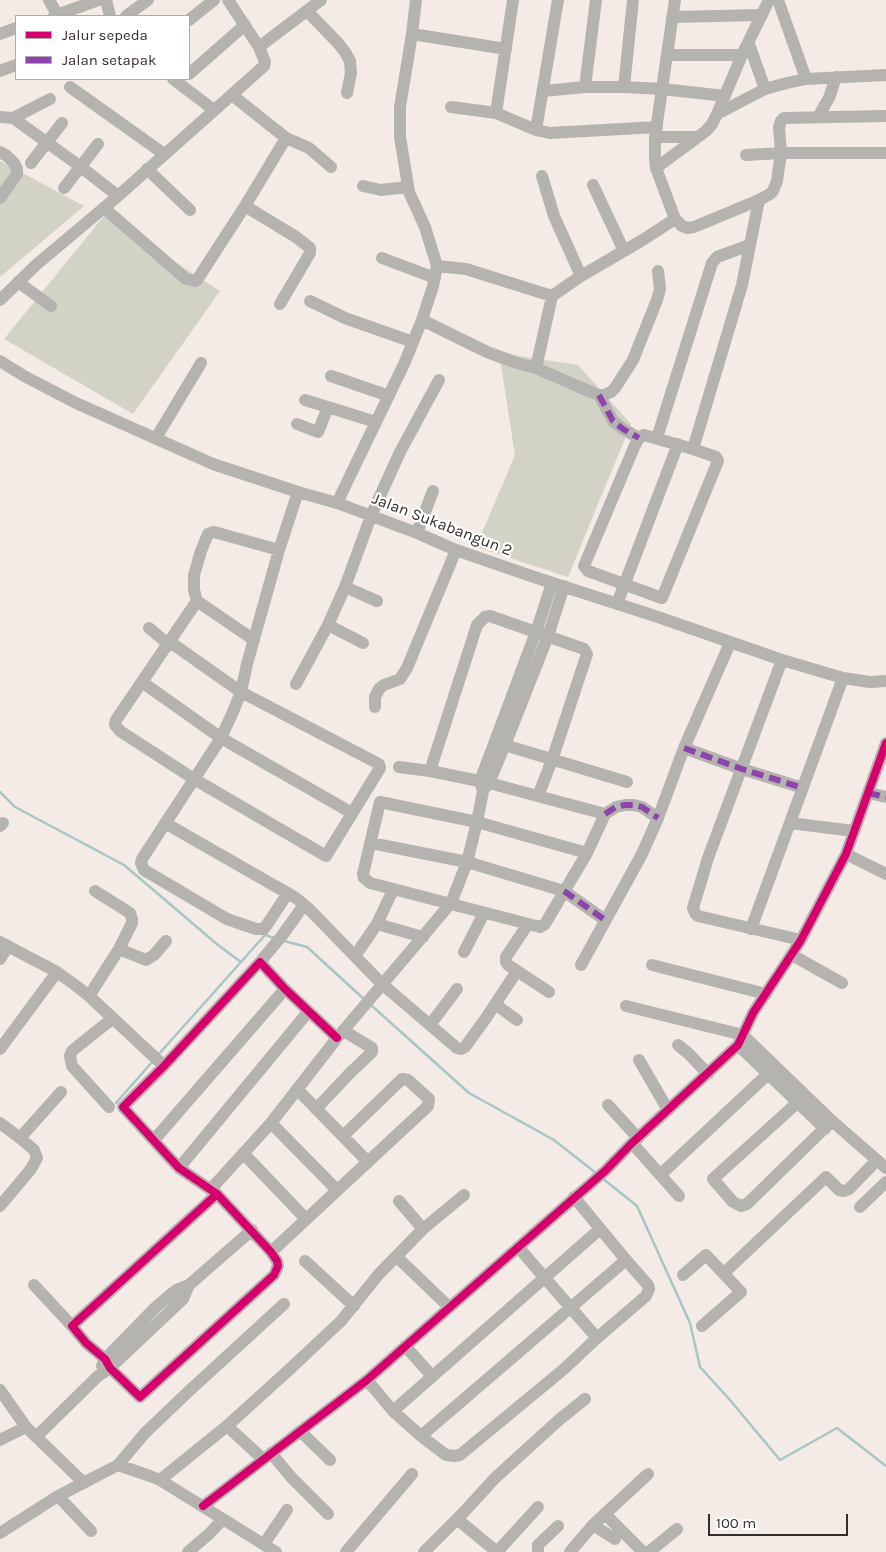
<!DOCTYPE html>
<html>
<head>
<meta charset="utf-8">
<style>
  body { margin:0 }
  #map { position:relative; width:886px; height:1552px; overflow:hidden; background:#f4eae6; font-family:Karla,sans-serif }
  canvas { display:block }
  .legend { position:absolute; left:15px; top:15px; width:175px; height:65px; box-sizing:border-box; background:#fff; border:1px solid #aeabaa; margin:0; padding:6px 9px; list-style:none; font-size:15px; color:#352e2b }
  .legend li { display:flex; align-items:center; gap:10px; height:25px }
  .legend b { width:25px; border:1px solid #aeabaa }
  .scale { position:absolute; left:708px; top:1514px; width:140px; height:22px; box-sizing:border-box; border:2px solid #352e2b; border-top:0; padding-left:6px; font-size:15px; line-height:18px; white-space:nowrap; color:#352e2b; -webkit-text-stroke:4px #fff; paint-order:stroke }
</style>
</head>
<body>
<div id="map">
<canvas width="886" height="1552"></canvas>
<ul class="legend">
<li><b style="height:6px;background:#d6006c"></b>Jalur sepeda</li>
<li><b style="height:6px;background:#8e44ad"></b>Jalan setapak</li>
</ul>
<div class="scale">100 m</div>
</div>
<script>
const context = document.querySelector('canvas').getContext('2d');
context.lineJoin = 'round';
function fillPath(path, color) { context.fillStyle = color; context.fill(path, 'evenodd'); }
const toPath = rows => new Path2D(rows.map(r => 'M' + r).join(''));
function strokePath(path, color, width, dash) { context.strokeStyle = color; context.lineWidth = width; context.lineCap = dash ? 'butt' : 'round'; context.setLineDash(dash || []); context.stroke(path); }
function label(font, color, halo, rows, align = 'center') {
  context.font = font + ' Karla,sans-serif'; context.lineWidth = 4.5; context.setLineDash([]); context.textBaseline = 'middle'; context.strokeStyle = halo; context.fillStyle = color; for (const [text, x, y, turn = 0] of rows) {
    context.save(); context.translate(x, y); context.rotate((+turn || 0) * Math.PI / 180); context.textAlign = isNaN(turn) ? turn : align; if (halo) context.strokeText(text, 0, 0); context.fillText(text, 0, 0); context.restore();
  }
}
fillPath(toPath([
  [0,161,84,206,0,277],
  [104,216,220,291,133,414,4,339],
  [499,353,578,365,631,424,568,577,476,547,515,455]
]), '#d2d3c5');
strokePath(toPath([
  [0,792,15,807,124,865,218,945,241,962,265,935,274,938],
  [284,941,307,947,365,1000],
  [371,1005,469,1093,554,1140,596,1173],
  [158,1055,241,962],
  [116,1103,153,1061],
  [602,1178,637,1206,690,1323,700,1367,730,1400,780,1460,837,1428,886,1466]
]), '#a7c6c6', 2.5);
strokePath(toPath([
  [49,0,58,16],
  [106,0,110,16],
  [228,0,259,47,321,0],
  [513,0,496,113,536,130,550,133,657,127],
  [675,0,655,137,655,159,656,168,675,219,682,226,687,228,694,227,759,200,770,194,773,191,777,181,781,153,886,153],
  [778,0,806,79],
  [307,11,338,43,345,52,350,61,351,73,347,93],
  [54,16,98,0],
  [126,16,148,0],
  [672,17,762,15],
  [189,20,214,0],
  [0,34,16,28],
  [412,34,506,49],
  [749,44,765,89],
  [667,55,742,55],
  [0,71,16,65],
  [189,74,245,25],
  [173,79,214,110],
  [70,87,164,154],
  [585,87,596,0],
  [624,87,633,0],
  [543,91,585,87,624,87,662,89,725,96],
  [232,95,286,138,309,148,331,167],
  [451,107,496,113],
  [717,114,765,89,787,83,806,79,886,75],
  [0,117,13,118,50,99],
  [818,117,829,98,836,77],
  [13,118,81,167,118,196],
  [536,130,558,0],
  [655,137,697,137],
  [0,152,7,156,14,163,17,169,17,174,0,198],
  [746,155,781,153,779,127,781,121,784,118,886,116],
  [31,163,62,123],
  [656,168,706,131,712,124,717,114,742,55,769,0],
  [147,169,190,210],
  [542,176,554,216,581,276],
  [593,185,624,251],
  [363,186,381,190,408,187],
  [64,188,98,144],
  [245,206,296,237,310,248,310,253,280,304],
  [104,208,186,279,195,281,197,280,245,206,286,138],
  [382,258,435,278],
  [437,266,466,269,552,296],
  [18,282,51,306],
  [0,300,36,265,118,196,264,66,265,62,259,47],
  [310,301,345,318,413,342],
  [422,320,487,352,517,363,536,368,591,392,599,395,604,395,611,392,615,388,633,360,657,300,660,289,658,271],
  [0,361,24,376,76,403,213,464,298,492,337,503,417,533,456,550,531,576,655,616,782,660,843,678,870,682,886,681],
  [536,368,552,296,581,276,641,241,675,219],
  [331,376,389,396],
  [599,395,613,421,623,429,639,438],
  [305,400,376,422],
  [297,424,318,432,328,407],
  [644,435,693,449,716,457,718,461,662,598,588,571,584,566,635,445,639,438,644,435],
  [156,438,201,363],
  [657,438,712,263,717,257,750,245],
  [693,449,742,285,759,200],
  [337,503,404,364,422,320,433,286,437,266,425,227,409,192,400,137,400,107,412,34,416,0],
  [417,533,433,491],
  [345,587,377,601],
  [197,601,254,640],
  [617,604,678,444],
  [328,625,363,643],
  [149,628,168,644],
  [170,642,241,692,379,764,380,768,326,856,194,779,120,731,115,725,116,720,197,601,194,590,194,575,201,551,208,534,214,532,279,550],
  [782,660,708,858,693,908,695,913,698,916,801,940],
  [142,682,221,738,352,813],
  [296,684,328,625,345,587,371,516,400,452,439,380],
  [375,707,375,697,379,689,384,685,400,679,407,668,456,550],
  [498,743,627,782],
  [684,748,742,769,803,788],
  [399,767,430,771,489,783,605,814,587,853,545,924,540,927,370,883,364,878,363,874,380,802,477,822,587,853],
  [430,771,477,625,485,617,490,616,584,649,587,654,552,760,538,796],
  [484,789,489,783,505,745,548,636,564,586],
  [868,793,886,797],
  [605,814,616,807,625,805,634,805,642,807,658,818],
  [165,823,296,898,308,908,382,984,457,1048,461,1049,465,1047,486,1018,517,971],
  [790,823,854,831],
  [0,826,3,823],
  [371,843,467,862,564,891,605,920],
  [846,854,886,874],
  [288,893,264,929,256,929,227,919,144,870,141,863,142,859,221,738,232,714,241,692,247,664,279,550,298,492],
  [377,924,423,937],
  [528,924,506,957,506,962,508,965,517,971,549,992],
  [751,929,843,678],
  [0,942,57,972],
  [119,949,146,960,154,955,166,941],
  [464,952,484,913],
  [792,955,842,983],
  [355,956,377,924,393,890],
  [0,959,8,946],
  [260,962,281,937,304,905],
  [581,965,642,854,658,818,684,748,730,643],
  [652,965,766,994],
  [89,996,119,949,132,923,132,919,130,913,95,891],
  [495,1004,517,1020],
  [626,1006,743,1035,832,1121,886,1168],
  [430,1025,457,989],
  [678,1045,689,1054,708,1074],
  [738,1045,825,1129],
  [0,1049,57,972,75,985,89,996,164,1066],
  [639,1060,668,1110],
  [297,1089,368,1162],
  [797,1103,714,1178,713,1179,733,1202,741,1206,747,1204,832,1121],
  [608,1105,638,1138],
  [109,1107,72,1066,70,1056,72,1051,78,1046,112,1019],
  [316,1109,350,1073,372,1052,372,1048,344,1031],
  [0,1123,20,1138,34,1150,37,1158,31,1169,0,1206],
  [271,1123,337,1190],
  [20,1138,61,1092],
  [154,1140,285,989],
  [632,1143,679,1196],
  [243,1153,306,1219],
  [179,1168,308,1012],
  [660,1175,768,1074],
  [211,1189,271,1123,337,1038,451,903,467,862,477,822,483,791,480,781,536,632,552,583],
  [217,1194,72,1326,86,1343,105,1359,110,1368,140,1397,274,1275,278,1266,277,1261,271,1252,217,1194,179,1168,123,1107,164,1066,260,962,285,989,337,1038],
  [399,1201,423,1229],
  [860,1207,886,1182],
  [518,1247,597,1338],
  [271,1252,428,1106,429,1099,408,1080,402,1079,343,1136],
  [397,1257,449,1307],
  [305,1261,354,1306],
  [724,1273,826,1177,839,1190,844,1191,849,1189,877,1160],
  [683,1275,706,1255,741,1292,702,1326],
  [34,1285,72,1326],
  [405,1346,432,1376],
  [102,1366,105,1359,156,1307,176,1290,189,1285,252,1230],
  [367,1380,393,1411,421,1436,446,1455,455,1456,460,1455,564,1369,597,1338,646,1296,649,1289,648,1285,626,1260,574,1197],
  [0,1390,26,1427,84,1483],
  [393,1411,600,1229],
  [227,1426,263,1459],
  [300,1431,330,1460],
  [421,1436,626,1260],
  [36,1437,98,1376,110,1368,183,1299,189,1285],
  [0,1440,26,1427],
  [271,1453,291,1477,328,1514],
  [118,1465,145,1433,189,1391,284,1304],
  [160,1480,227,1426,291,1368,341,1321,379,1274,423,1229,464,1195],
  [58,1496,91,1531],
  [203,1506,367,1380,605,1171,632,1143,738,1045,753,1013,801,940,846,854,886,743],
  [605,1514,643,1552],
  [457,1519,497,1552],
  [593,1525,615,1539],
  [0,1533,58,1496,118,1465,150,1476,160,1480,276,1552],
  [264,1544,287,1510],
  [188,1552,210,1533,223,1519],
  [346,1552,412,1474],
  [424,1552,464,1512,495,1478,560,1419,585,1399],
  [497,1552,538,1507],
  [538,1552,538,1545,558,1526],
  [570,1552,593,1525,648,1474],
  [649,1552,677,1529]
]), '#b5b3b0', 12);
strokePath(toPath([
  [599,395,613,421,623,429,639,438],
  [684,748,742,769,803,788],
  [868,793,886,797],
  [605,814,616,807,625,805,634,805,642,807,658,818],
  [564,891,605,920]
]), '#8e44ad', 6, [12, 6]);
strokePath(toPath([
  [217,1194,72,1326,86,1343,105,1359,110,1368,140,1397,274,1275,278,1266,277,1261,271,1252,217,1194,179,1168,123,1107,164,1066,260,962,285,989,337,1038],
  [203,1506,367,1380,605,1171,632,1143,738,1045,753,1013,801,940,846,854,886,743]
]), '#d6006c', 8);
label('16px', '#352e2b', '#fff', [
  ["Jalan Sukabangun 2",442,525,21]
]);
</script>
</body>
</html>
